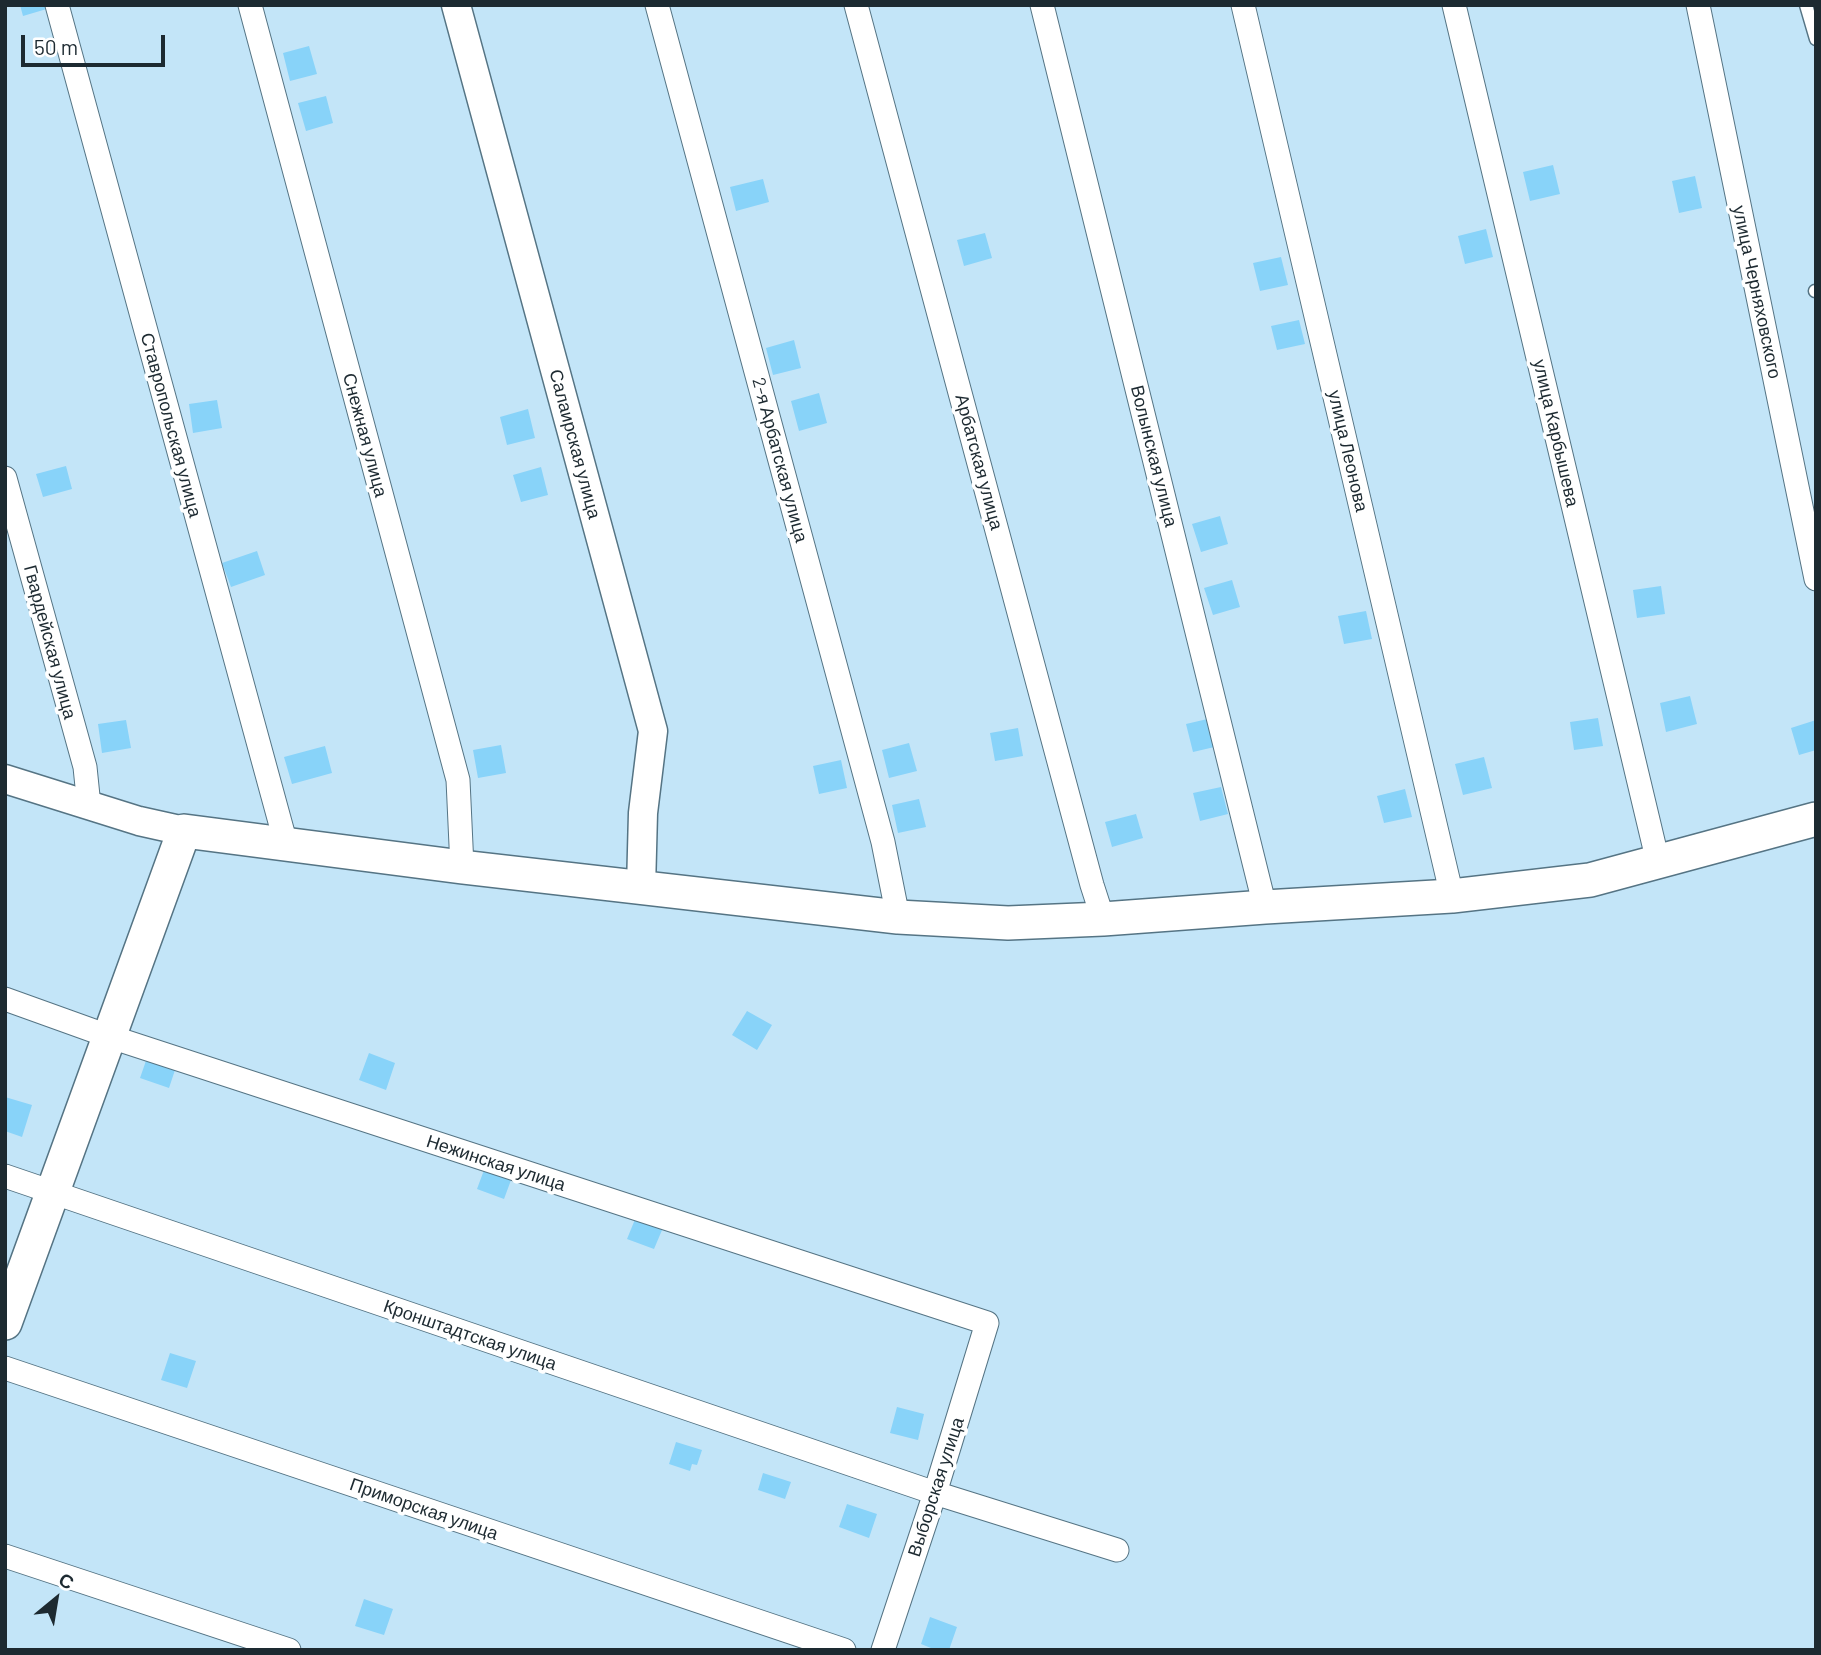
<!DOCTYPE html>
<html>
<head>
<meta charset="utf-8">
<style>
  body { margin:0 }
  #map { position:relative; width:1821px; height:1655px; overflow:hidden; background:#c3e5f8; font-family:Barlow,sans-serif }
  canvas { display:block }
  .frame { position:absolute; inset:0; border:7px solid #1d2a31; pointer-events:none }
  .north { position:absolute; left:21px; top:1564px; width:70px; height:70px; -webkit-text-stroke:5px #fff; paint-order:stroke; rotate:30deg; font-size:19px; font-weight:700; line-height:28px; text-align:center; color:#1d2a31 }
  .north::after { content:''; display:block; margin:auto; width:24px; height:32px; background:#1d2a31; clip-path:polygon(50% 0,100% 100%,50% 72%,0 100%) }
  .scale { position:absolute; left:21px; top:35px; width:144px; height:32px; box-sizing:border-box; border:4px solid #1d2a31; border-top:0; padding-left:9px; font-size:21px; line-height:24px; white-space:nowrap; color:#1d2a31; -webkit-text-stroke:5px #fff; paint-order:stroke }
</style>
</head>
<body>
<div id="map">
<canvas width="1821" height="1655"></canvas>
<div class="frame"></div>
<div class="north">С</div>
<div class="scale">50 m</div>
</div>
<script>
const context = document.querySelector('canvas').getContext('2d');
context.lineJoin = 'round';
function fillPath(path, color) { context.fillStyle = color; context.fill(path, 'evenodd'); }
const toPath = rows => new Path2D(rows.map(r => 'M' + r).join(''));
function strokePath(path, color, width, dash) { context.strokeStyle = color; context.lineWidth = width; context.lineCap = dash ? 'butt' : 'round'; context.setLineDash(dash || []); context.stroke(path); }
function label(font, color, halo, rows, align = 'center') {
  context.font = font + ' Barlow,sans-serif'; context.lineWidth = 7; context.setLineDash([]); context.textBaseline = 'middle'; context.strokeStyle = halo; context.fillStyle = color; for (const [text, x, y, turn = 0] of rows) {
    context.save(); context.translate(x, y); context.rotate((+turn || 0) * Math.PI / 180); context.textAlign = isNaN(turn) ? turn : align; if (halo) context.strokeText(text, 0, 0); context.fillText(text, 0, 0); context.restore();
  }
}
fillPath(toPath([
  [20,5,49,5,50,8,23,16],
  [309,46,317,74,290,81,283,53],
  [326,96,333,123,306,131,298,103],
  [1553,165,1560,194,1530,201,1523,172],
  [1695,176,1702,208,1679,213,1672,181],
  [763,179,769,202,736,211,730,187],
  [1486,229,1493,257,1465,264,1458,236],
  [985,233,992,258,964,266,957,240],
  [1281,257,1288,285,1260,291,1253,263],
  [1299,320,1305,344,1277,350,1271,326],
  [794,340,801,368,773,375,766,348],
  [819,393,827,423,799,431,791,401],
  [217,400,222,428,193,433,189,404],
  [528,409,535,438,507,445,500,417],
  [66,466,72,489,43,497,36,474],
  [541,467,548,495,521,502,513,475],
  [1220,516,1228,544,1201,552,1192,524],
  [257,551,265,575,231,587,222,563],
  [1232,580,1240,607,1213,615,1204,588],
  [1661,586,1665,614,1637,618,1633,590],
  [1366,611,1372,639,1344,644,1338,616],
  [1690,696,1697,724,1666,732,1660,703],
  [1216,717,1223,745,1193,752,1186,724],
  [1598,718,1603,746,1574,750,1570,722],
  [126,720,131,748,102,753,98,724],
  [1816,720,1816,750,1799,755,1791,728],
  [1018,728,1023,756,995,761,990,733],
  [909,743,917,771,889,778,882,750],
  [501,745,506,773,478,778,473,750],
  [325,746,332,773,292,784,284,757],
  [1484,757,1492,788,1463,795,1455,764],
  [841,760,847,788,819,794,813,766],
  [1221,787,1228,814,1200,821,1193,793],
  [1405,789,1412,817,1384,823,1377,796],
  [919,799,926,827,898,833,892,805],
  [1136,814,1143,838,1112,847,1105,822],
  [747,1011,772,1025,757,1050,732,1035],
  [369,1053,395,1063,386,1090,359,1080],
  [148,1055,177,1064,169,1088,140,1078],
  [5,1097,32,1105,22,1137,5,1131],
  [487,1162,514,1172,504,1199,477,1189],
  [638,1212,665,1223,654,1249,627,1239],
  [170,1353,196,1361,187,1388,161,1380],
  [897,1407,924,1414,918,1440,890,1433],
  [676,1442,702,1450,697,1465,692,1464,690,1471,669,1464],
  [763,1473,791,1482,785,1499,758,1490],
  [847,1504,877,1514,869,1538,839,1527],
  [364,1599,393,1609,384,1635,355,1626],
  [930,1617,957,1627,949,1650,936,1650,921,1644]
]), '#88d3f9');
const service = toPath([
  [1806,5,1816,39],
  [1815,291,1816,291]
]);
const minor = toPath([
  [57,5,286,844],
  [250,5,458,780,462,867],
  [657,5,883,842,898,917],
  [856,5,1092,885,1103,919],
  [1042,5,1265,907],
  [1243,5,1452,896],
  [1454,5,1658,862],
  [1698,5,1816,579],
  [5,478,85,767,89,806],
  [5,999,108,1036,987,1323,935,1493,883,1650],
  [5,1176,935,1493,1117,1550],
  [5,1368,844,1650],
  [5,1556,289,1650]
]);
const tertiary = toPath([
  [456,5,653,731,643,813,641,888],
  [5,779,139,821,184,831]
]);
const secondary = toPath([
  [5,1323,184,831,462,867,898,917,1008,923,1103,919,1265,907,1452,896,1590,880,1816,819]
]);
strokePath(service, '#557484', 15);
strokePath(minor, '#557484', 25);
strokePath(tertiary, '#557484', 31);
strokePath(secondary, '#557484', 36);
strokePath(service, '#fff', 12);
strokePath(minor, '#fff', 23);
strokePath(tertiary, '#fff', 28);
strokePath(secondary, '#fff', 33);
label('18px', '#1d2a31', '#fff', [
  ["улица Черняховского",1757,292,78],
  ["Ставропольская улица",171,425,75],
  ["улица Карбышева",1556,433,77],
  ["Снежная улица",365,435,75],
  ["Салаирская улица",575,444,75],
  ["улица Леонова",1348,451,77],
  ["Волынская улица",1154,456,76],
  ["2-я Арбатская улица",780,460,75],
  ["Арбатская улица",979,462,75],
  ["Гвардейская улица",50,642,75],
  ["Нежинская улица",496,1163,18],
  ["Кронштадтская улица",470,1335,19],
  ["Выборская улица",936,1487,-72],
  ["Приморская улица",424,1509,19]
]);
</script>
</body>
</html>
